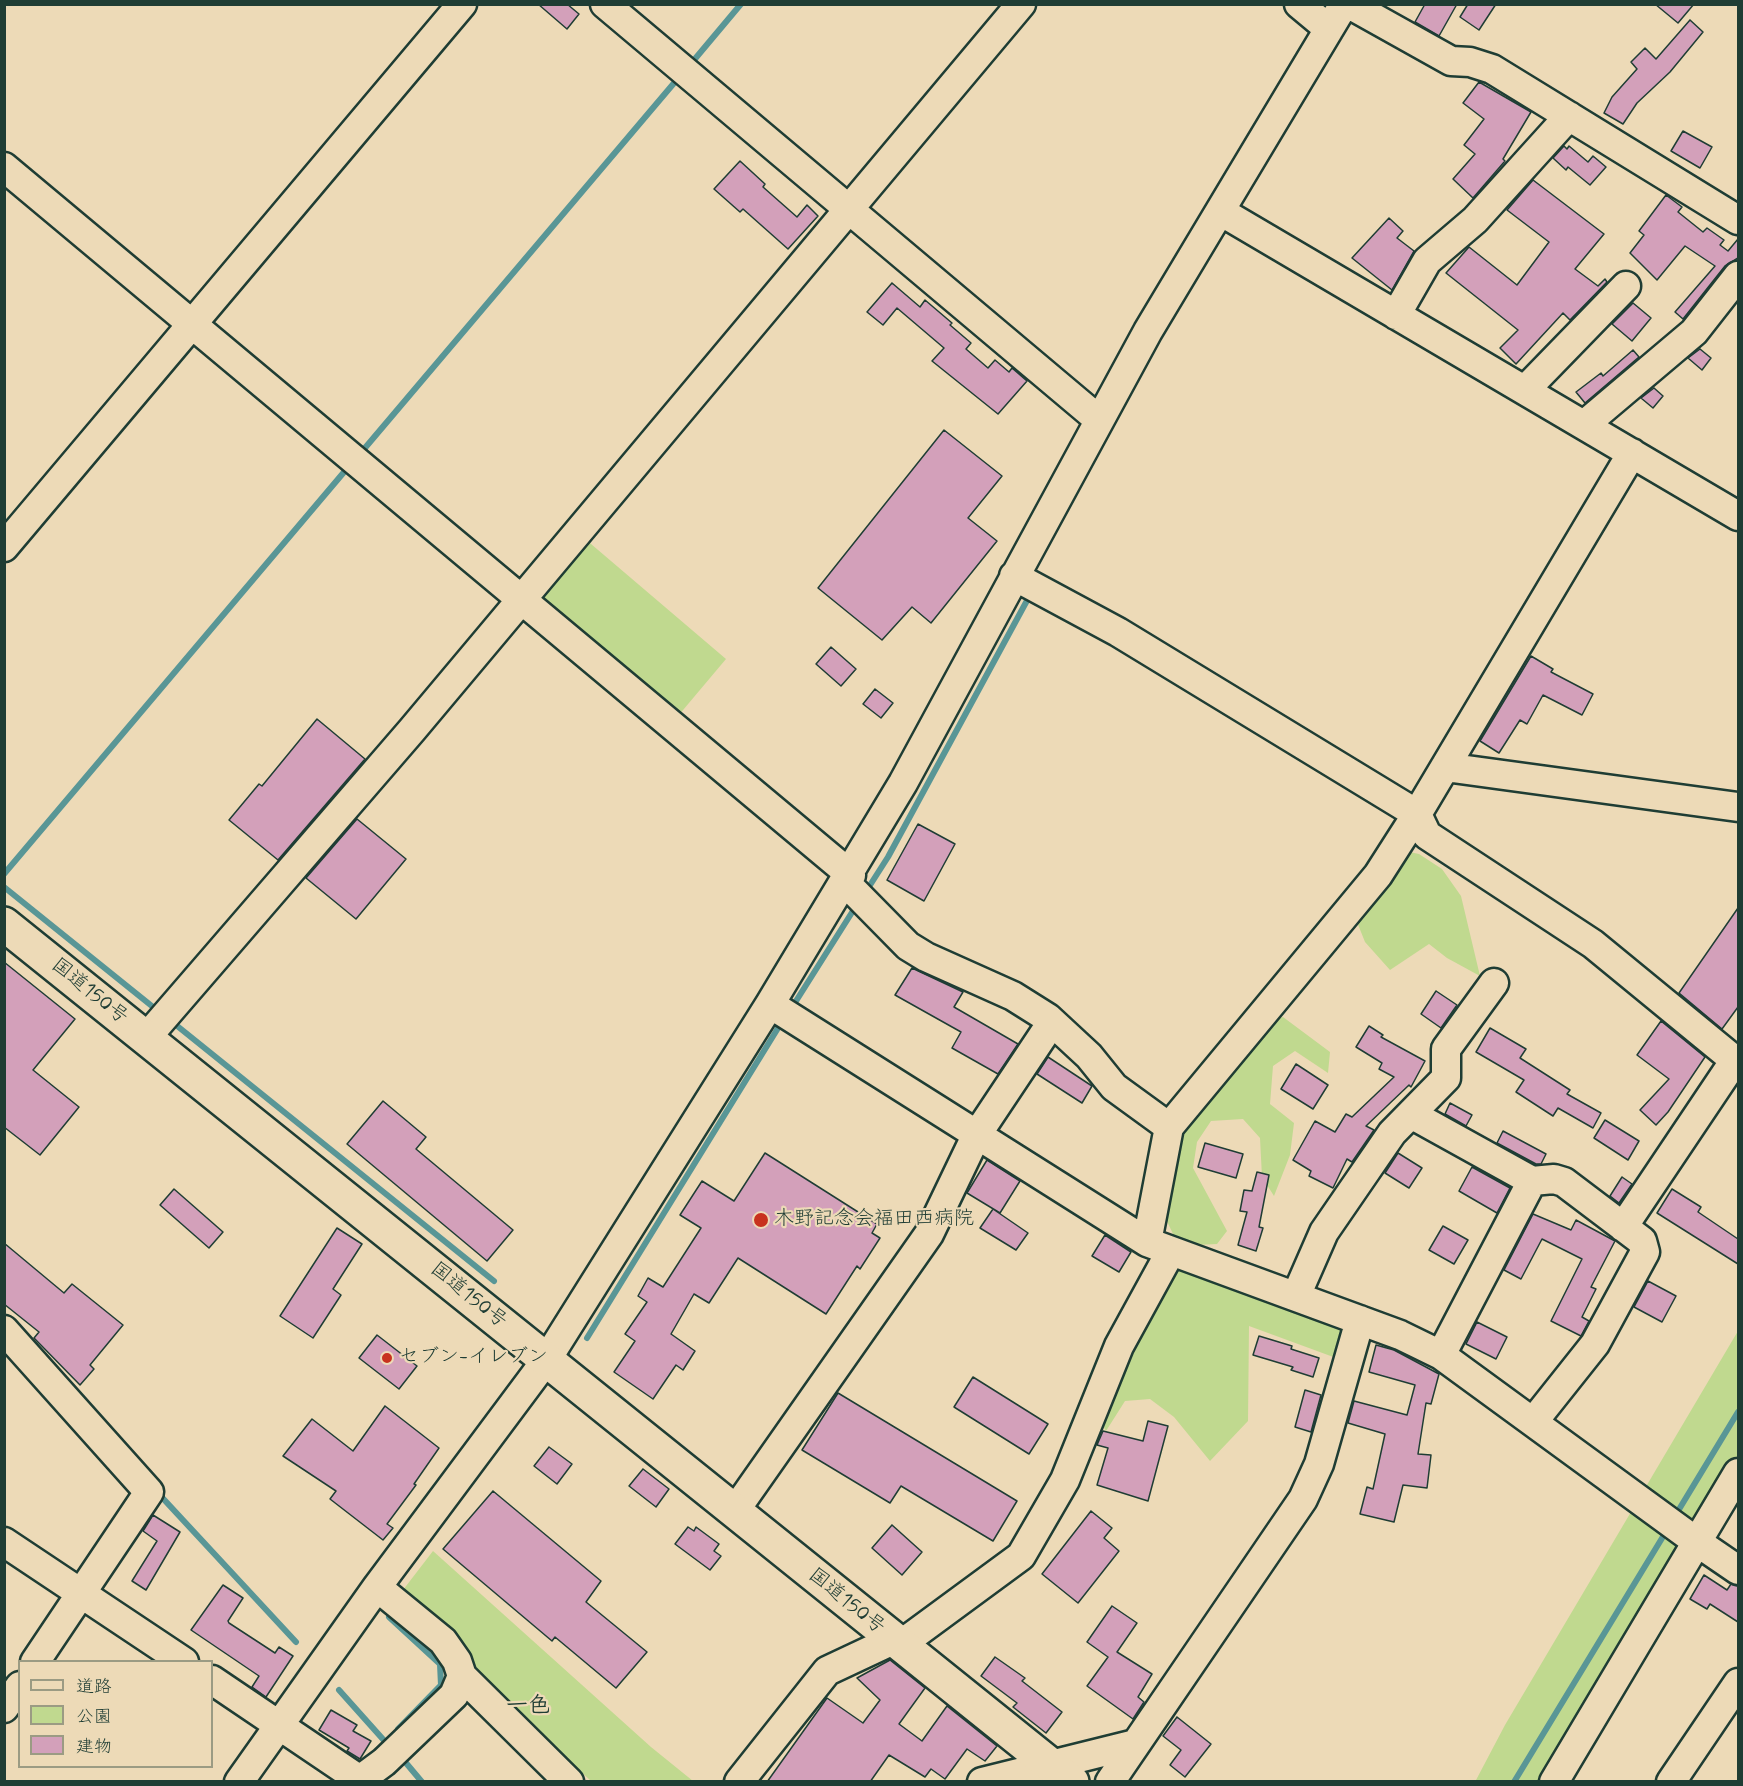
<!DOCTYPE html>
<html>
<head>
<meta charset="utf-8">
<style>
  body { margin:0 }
  #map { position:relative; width:1743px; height:1786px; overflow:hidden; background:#eddab7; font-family:Mynerve,"Klee One",sans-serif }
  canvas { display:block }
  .frame { position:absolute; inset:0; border:6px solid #1f3d34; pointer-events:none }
  .legend { position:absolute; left:18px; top:1660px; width:195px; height:108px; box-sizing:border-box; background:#eddab7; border:2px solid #9b9b83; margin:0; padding:8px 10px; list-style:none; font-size:18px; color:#1f3d34 }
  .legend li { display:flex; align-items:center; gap:12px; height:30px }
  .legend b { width:30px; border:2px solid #9b9b83 }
</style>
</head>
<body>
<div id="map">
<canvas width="1743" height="1786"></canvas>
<div class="frame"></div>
<ul class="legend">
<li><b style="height:8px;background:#eddab7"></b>道路</li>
<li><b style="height:16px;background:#c0d98f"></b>公園</li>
<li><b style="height:16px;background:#d3a0ba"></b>建物</li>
</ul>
</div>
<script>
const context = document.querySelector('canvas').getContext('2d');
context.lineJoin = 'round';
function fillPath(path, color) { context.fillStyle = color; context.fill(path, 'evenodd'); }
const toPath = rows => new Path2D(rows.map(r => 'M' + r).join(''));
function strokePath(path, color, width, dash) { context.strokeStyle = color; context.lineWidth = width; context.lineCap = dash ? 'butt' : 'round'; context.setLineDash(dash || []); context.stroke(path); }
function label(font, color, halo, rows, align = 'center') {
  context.font = font + ' Mynerve,"Klee One",sans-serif'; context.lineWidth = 4.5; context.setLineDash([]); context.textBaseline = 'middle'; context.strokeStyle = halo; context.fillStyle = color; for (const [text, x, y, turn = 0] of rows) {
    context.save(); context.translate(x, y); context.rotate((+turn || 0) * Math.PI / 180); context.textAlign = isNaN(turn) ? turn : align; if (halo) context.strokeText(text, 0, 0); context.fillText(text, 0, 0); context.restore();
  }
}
fillPath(toPath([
  [584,538,726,659,678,716,533,598],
  [1395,849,1419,854,1442,869,1461,896,1480,976,1447,958,1429,944,1390,970,1365,942,1351,907],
  [1283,1017,1330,1052,1328,1073,1295,1051,1273,1066,1270,1104,1294,1123,1290,1155,1274,1196,1262,1177,1260,1138,1243,1119,1211,1121,1197,1142,1193,1168,1227,1231,1217,1244,1196,1245,1174,1236,1155,1196,1169,1127,1254,1026],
  [1179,1254,1360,1320,1347,1362,1249,1326,1248,1421,1210,1461,1174,1417,1150,1399,1125,1401,1106,1431,1093,1409],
  [1738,1331,1738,1473,1555,1781,1475,1782,1505,1725],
  [433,1551,651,1747,693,1781,591,1781,471,1670,459,1636,403,1590]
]), '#c0d98f');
strokePath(toPath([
  [689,66,741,4],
  [359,455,680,76],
  [4,874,350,465],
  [4,887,158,1011],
  [865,893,888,857,1030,595],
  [791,1009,856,906],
  [171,1021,494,1281],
  [587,1338,783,1020],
  [157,1492,296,1642],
  [1675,1516,1738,1412],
  [389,1617,440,1664,441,1685,398,1729],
  [339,1690,389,1746],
  [401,1757,422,1782],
  [1514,1782,1667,1530]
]), '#599696', 6);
const building = toPath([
  [538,4,567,4,579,14,567,29,538,4],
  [1425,4,1457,4,1439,36,1415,22,1425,4],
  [1468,4,1496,4,1479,30,1460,17,1468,4],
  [1655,4,1694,4,1678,23,1655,4],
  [1690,20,1703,32,1670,72,1637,103,1623,124,1604,113,1612,97,1637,69,1631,62,1645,48,1656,59,1690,20],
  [1479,82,1531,112,1503,159,1505,161,1473,198,1453,179,1475,154,1464,145,1484,119,1463,103,1479,82],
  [1683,131,1712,147,1700,168,1671,151,1683,131],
  [1564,146,1567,149,1569,146,1588,162,1593,156,1606,167,1590,185,1568,167,1566,170,1553,158,1564,146],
  [740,161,765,184,763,187,797,217,807,205,818,216,788,249,743,209,740,212,714,189,740,161],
  [1533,180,1604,234,1575,269,1598,286,1605,279,1607,282,1570,320,1563,313,1516,364,1500,348,1518,330,1446,273,1469,247,1517,285,1549,242,1507,210,1533,180],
  [1666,195,1682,207,1678,212,1703,232,1707,228,1724,240,1720,245,1728,251,1738,239,1738,258,1725,266,1683,319,1675,312,1715,266,1685,246,1657,280,1630,253,1644,235,1639,231,1666,195],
  [1389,218,1403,231,1397,238,1414,251,1392,290,1352,258,1389,218],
  [892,283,920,307,925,300,952,323,950,325,971,343,966,349,988,368,995,360,1009,372,1012,368,1027,381,998,414,932,361,944,348,897,308,883,325,867,312,892,283],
  [1633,303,1651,318,1632,341,1612,324,1633,303],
  [1700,349,1711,358,1702,370,1688,358,1700,349],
  [1633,350,1639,357,1585,403,1576,392,1601,373,1603,376,1633,350],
  [1654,388,1663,396,1653,408,1641,398,1654,388],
  [944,430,1002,476,968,518,997,541,931,623,912,607,882,640,818,588,944,430],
  [831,647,856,669,841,686,816,664,831,647],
  [1531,656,1553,669,1551,672,1593,694,1582,715,1543,695,1527,724,1520,720,1499,753,1480,741,1531,656],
  [875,689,893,703,881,718,863,704,875,689],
  [317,719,365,759,278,860,229,820,259,784,262,786,317,719],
  [357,819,406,859,356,919,306,878,357,819],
  [918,824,955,844,924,901,887,880,918,824],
  [1738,908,1738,1007,1722,1029,1679,993,1738,908],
  [4,962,75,1019,33,1070,79,1107,40,1155,4,1127,4,962],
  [912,968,963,992,954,1007,1018,1044,998,1074,952,1048,961,1032,895,995,912,968],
  [1436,991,1457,1005,1441,1028,1421,1014,1436,991],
  [1661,1021,1705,1057,1668,1112,1656,1125,1640,1110,1669,1079,1637,1055,1661,1021],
  [1369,1026,1383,1035,1381,1037,1425,1061,1411,1087,1409,1085,1366,1126,1374,1130,1352,1162,1347,1159,1333,1188,1309,1176,1311,1171,1293,1160,1315,1121,1335,1132,1346,1114,1352,1117,1394,1077,1379,1069,1382,1063,1356,1047,1369,1026],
  [1490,1028,1526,1049,1520,1058,1570,1090,1567,1094,1601,1113,1593,1128,1558,1108,1553,1116,1516,1092,1524,1080,1476,1052,1490,1028],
  [1048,1057,1092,1086,1082,1103,1037,1074,1048,1057],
  [1296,1064,1328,1085,1313,1109,1281,1089,1296,1064],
  [383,1101,426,1137,416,1149,513,1230,487,1261,347,1144,383,1101],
  [1450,1103,1472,1115,1466,1126,1445,1114,1450,1103],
  [1605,1120,1639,1141,1628,1160,1594,1138,1605,1120],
  [1503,1131,1546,1154,1541,1164,1536,1164,1497,1143,1503,1131],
  [1205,1143,1243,1154,1236,1178,1198,1167,1205,1143],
  [765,1153,877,1224,872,1233,880,1238,860,1269,857,1266,826,1314,738,1258,709,1303,694,1294,671,1334,695,1351,683,1370,676,1365,653,1399,614,1372,635,1341,625,1334,647,1302,638,1296,648,1278,663,1287,701,1228,680,1215,702,1181,734,1201,765,1153],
  [1398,1153,1422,1168,1409,1188,1385,1173,1398,1153],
  [987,1160,1020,1181,1000,1213,967,1193,987,1160],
  [1472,1167,1510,1188,1497,1213,1459,1191,1472,1167],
  [1257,1172,1269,1175,1259,1227,1263,1228,1256,1251,1238,1245,1247,1212,1240,1211,1244,1190,1252,1191,1257,1172],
  [1622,1177,1632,1184,1619,1203,1610,1196,1622,1177],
  [174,1189,223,1232,209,1248,160,1205,174,1189],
  [1672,1189,1701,1207,1698,1212,1738,1239,1738,1264,1657,1213,1672,1189],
  [993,1209,1028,1233,1016,1250,980,1228,993,1209],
  [1533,1214,1571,1230,1576,1220,1615,1241,1591,1287,1596,1289,1582,1317,1589,1321,1581,1336,1551,1321,1582,1259,1542,1239,1521,1279,1504,1270,1533,1214],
  [1443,1226,1468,1240,1454,1264,1429,1250,1443,1226],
  [337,1228,362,1244,333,1289,341,1295,313,1338,280,1316,337,1228],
  [1105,1235,1131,1252,1119,1272,1092,1256,1105,1235],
  [4,1243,64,1293,72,1284,123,1325,90,1365,94,1369,80,1385,34,1338,39,1332,4,1304,4,1243],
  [1648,1281,1676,1296,1662,1322,1634,1307,1648,1281],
  [1477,1322,1507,1337,1496,1359,1466,1344,1477,1322],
  [377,1335,417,1366,399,1389,359,1358,377,1335],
  [1259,1336,1292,1346,1291,1349,1319,1358,1313,1377,1291,1370,1293,1367,1253,1355,1259,1336],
  [1376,1345,1394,1350,1439,1374,1431,1404,1426,1403,1418,1454,1431,1455,1427,1488,1403,1485,1394,1522,1360,1514,1367,1487,1373,1489,1385,1434,1348,1423,1354,1401,1407,1415,1415,1385,1369,1372,1376,1345],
  [973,1377,1048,1424,1029,1454,954,1407,973,1377],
  [1305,1390,1321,1395,1311,1432,1295,1427,1305,1390],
  [838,1393,1017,1501,993,1541,901,1486,890,1503,802,1450,838,1393],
  [385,1406,439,1448,414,1484,416,1485,387,1524,393,1528,383,1540,330,1499,336,1491,283,1456,312,1419,353,1451,385,1406],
  [1148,1421,1168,1426,1148,1501,1097,1485,1108,1448,1097,1445,1103,1431,1143,1441,1148,1421],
  [549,1447,572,1464,557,1484,534,1466,549,1447],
  [643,1469,669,1489,656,1507,629,1486,643,1469],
  [493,1491,601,1581,586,1602,647,1652,616,1688,555,1637,552,1641,443,1549,493,1491],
  [1091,1511,1112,1528,1104,1538,1119,1551,1078,1603,1042,1574,1091,1511],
  [153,1515,180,1532,146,1590,132,1581,157,1541,143,1531,153,1515],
  [892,1525,922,1552,902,1575,872,1548,892,1525],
  [688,1527,694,1531,696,1527,719,1544,714,1551,721,1556,710,1570,675,1544,688,1527],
  [1704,1575,1727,1590,1731,1584,1738,1586,1738,1622,1710,1604,1707,1609,1690,1599,1704,1575],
  [223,1585,243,1598,228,1621,229,1623,275,1653,279,1647,293,1656,266,1697,252,1687,259,1676,191,1630,223,1585],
  [1112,1606,1137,1623,1117,1652,1152,1674,1138,1697,1144,1702,1133,1719,1087,1686,1108,1657,1087,1642,1112,1606],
  [995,1657,1025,1678,1022,1681,1062,1712,1046,1733,1013,1707,1017,1703,981,1676,995,1657],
  [890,1660,925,1688,899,1724,922,1741,947,1706,997,1746,985,1761,967,1749,945,1779,931,1769,925,1777,889,1755,870,1782,767,1782,827,1698,863,1723,880,1700,857,1678,890,1660],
  [331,1710,357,1725,353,1731,371,1741,360,1759,347,1751,349,1748,319,1730,331,1710],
  [1177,1717,1211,1744,1185,1777,1170,1765,1181,1750,1163,1736,1177,1717]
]);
fillPath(building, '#d3a0ba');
strokePath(building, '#1f3d34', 1.5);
const minor = toPath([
  [605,4,1098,419],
  [1299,4,1329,29],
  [1349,4,1451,61,1470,62,1492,69,1738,220],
  [4,167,851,875],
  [1220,211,1738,516],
  [1396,315,1427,261,1475,220,1569,116],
  [1525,390,1626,286],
  [1584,425,1694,332,1738,276],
  [4,547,462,4],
  [1014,576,1118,632,1417,814,1427,835,1593,944,1738,1063],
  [1445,767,1738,807],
  [846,883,908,946,926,957,1013,996,1048,1018,1089,1056,1114,1087,1169,1127,1147,1242],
  [770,1004,1147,1242,1400,1335,1441,1355,1697,1542,1738,1570],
  [146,1038,412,730,1021,4],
  [1411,1114,1532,1181,1441,1355],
  [1169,1127,1378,875,1417,814,1632,453],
  [1532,1181,1554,1179,1564,1182,1642,1241,1645,1252,1595,1344,1533,1422],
  [1623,1227,1735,1060],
  [1296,1296,1324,1232,1392,1133,1446,1078,1446,1049,1494,983],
  [4,1330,149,1492,35,1662],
  [734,1512,929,1234,976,1136,1052,1022],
  [4,1542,184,1662],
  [900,1645,1021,1556,1065,1480,1119,1346,1171,1251],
  [462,1676,569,1782],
  [212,1680,363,1782],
  [4,1708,20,1686],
  [239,1782,377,1587,547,1359,770,1004,903,783,1148,331,1344,4],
  [357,1782,384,1762,454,1695,462,1676,457,1661,443,1641,377,1587],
  [739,1782,827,1671,893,1640],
  [982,1782,1135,1744],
  [1110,1782,1303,1499,1319,1464,1360,1320],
  [1554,1782,1738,1473],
  [1671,1782,1738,1683]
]);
const highway = toPath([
  [4,924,1072,1782]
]);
strokePath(minor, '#1f3d34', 33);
strokePath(highway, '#1f3d34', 38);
strokePath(minor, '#eddab7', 28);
strokePath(highway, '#eddab7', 33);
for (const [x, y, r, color] of [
  [761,1220,8,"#c8321e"],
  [387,1358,6,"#c8321e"]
]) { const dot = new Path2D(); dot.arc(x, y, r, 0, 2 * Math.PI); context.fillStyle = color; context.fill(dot); strokePath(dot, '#eddab7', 2); }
label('20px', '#1f3d34', '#eddab7', [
  ["国道150号",89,992,39],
  ["国道150号",468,1296,39],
  ["国道150号",846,1602,39]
]);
label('20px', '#1f3d34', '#eddab7', [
  ["木野記念会福田西病院",774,1220],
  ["セブン-イレブン",399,1358]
], 'left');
label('bold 22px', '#1f3d34', '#eddab7', [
  ["一色",528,1707]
]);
</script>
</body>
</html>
